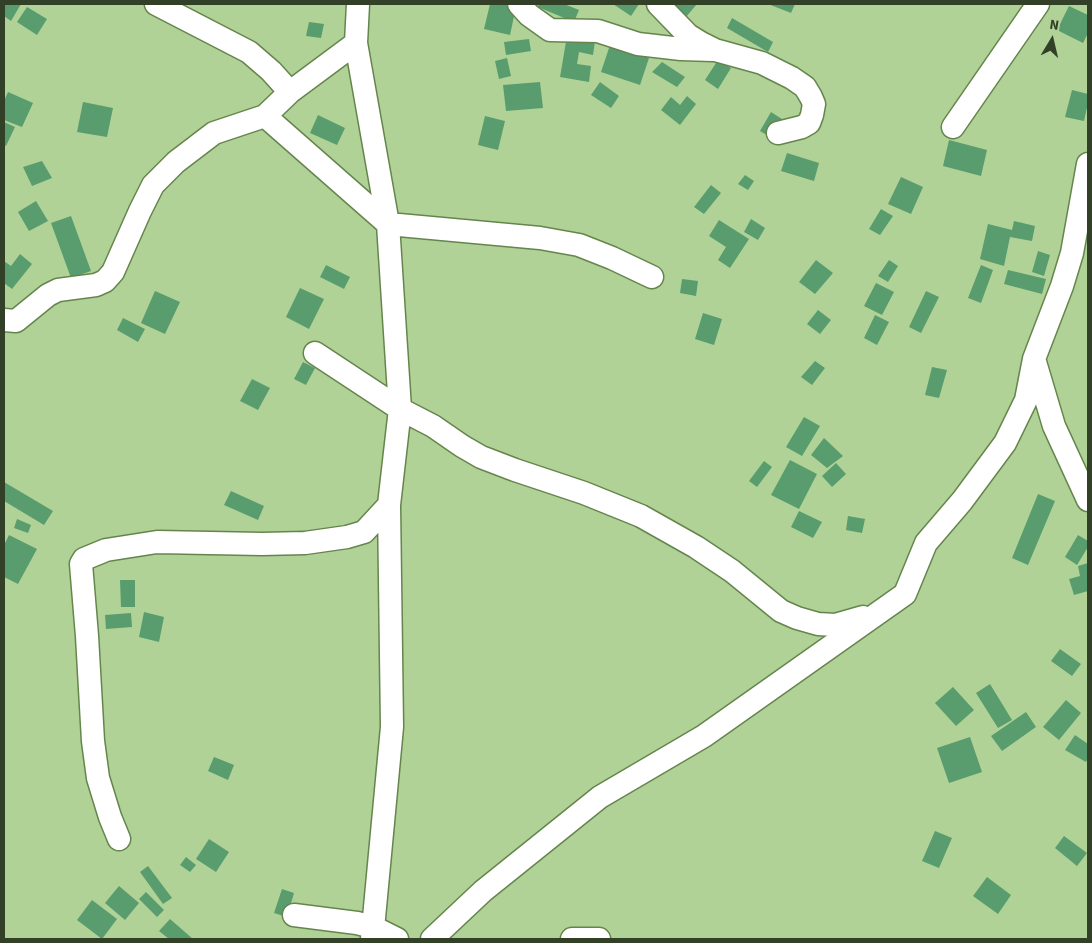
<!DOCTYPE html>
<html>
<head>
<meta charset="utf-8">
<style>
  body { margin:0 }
  #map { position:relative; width:1092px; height:943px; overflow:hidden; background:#b0d296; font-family:"Source Sans 3",sans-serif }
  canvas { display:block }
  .frame { position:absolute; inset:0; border:5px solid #324027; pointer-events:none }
  .north { position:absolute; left:1027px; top:15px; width:50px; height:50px; -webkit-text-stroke:4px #b0d296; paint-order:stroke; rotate:9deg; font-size:14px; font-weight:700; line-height:20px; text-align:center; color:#324027 }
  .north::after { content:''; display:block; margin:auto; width:18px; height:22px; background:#324027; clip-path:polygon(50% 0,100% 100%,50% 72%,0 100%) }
</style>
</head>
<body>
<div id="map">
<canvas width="1092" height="943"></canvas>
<div class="frame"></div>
<div class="north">N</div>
</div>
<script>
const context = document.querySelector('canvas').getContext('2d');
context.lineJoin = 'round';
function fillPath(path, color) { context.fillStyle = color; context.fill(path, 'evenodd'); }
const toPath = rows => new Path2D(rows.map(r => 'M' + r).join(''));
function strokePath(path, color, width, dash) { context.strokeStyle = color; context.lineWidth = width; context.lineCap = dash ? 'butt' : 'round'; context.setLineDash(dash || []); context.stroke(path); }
fillPath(toPath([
  [4,4,21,4,11,21,4,16],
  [490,4,500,4,516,7,510,35,484,29],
  [539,4,564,4,579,10,574,22,538,7],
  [613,4,639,4,631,16],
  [673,4,697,4,686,17],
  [768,4,795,4,791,13],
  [1069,6,1088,15,1088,33,1083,43,1057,30],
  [27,7,47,19,37,35,17,22],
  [732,18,773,42,768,52,727,28],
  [309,22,324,24,321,38,306,36],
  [567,36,595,41,593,55,579,52,577,64,591,66,589,82,560,77],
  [529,39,531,51,506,55,504,42],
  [610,45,649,58,640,85,601,72],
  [507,58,511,76,499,79,495,61],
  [718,60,731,68,718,89,705,80],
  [662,62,685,77,677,87,652,72],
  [540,82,543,108,506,111,503,85],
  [600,82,619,96,611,108,591,95],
  [1072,90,1088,94,1088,103,1084,121,1065,117],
  [8,92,33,103,22,127,4,120,4,101],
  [687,96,696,104,680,125,661,110,671,97,680,105],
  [83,102,113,108,107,137,77,132],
  [771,112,782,119,770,137,760,131],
  [318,115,345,128,337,145,310,133],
  [485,116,505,121,498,150,478,145],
  [4,122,15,127,6,146,4,145],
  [949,140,987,150,981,176,943,166],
  [787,153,819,163,814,181,781,171],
  [42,161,52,178,32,186,23,167],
  [745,175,754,181,748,190,738,184],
  [901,177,923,187,911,214,888,204],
  [711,185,721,193,704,214,694,207],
  [36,201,48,221,29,231,18,212],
  [881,209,893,216,880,235,869,229],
  [71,216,91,271,71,278,51,223],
  [751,219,765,228,758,240,744,232],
  [719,220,749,239,730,268,718,260,726,247,709,236],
  [1014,221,1035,226,1032,241,1010,237,1004,266,980,259,988,224,1012,230],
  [1038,251,1050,255,1044,276,1032,272],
  [20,254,32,264,12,289,4,283,4,261,11,266],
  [816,260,833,273,815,294,799,282],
  [889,260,898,266,888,282,878,276],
  [326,265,350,277,344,289,320,277],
  [981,265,993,270,981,303,968,298],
  [1008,270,1046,279,1042,294,1004,284],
  [682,279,698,281,696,296,680,293],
  [876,283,894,292,882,315,864,306],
  [300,288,324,299,309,329,286,317],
  [155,291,180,302,165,334,141,323],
  [926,291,939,297,921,333,909,327],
  [818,310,831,320,820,334,807,324],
  [703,313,722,319,714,345,695,339],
  [875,315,889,322,877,345,864,338],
  [123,318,145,329,138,342,117,330],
  [815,361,825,368,812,385,801,377],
  [303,362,315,368,306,385,294,379],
  [932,367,947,370,939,398,925,395],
  [252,379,270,388,258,410,240,401],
  [804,417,820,426,802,456,786,447],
  [824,438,843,456,827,468,811,455],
  [790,460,817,474,799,509,771,495],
  [764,461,772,467,757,487,749,481],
  [836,463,846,474,832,487,822,476],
  [4,482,53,511,44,525,4,501],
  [231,491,264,506,258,520,224,505],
  [1038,494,1055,501,1028,565,1012,558],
  [799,511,822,522,813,538,791,527],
  [848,516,865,519,862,533,846,530],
  [17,519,31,525,28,533,14,528],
  [9,535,37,549,18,584,4,577,4,545],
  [1078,535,1088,541,1088,547,1077,565,1065,557],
  [1088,563,1088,591,1074,595,1069,579,1080,576,1078,566],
  [120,580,135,580,135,607,121,607],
  [144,612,164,617,159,642,139,637],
  [131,613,132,627,106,629,105,615],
  [1060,649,1081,664,1072,676,1051,661],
  [990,684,1012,720,998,728,976,693],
  [953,687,974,710,956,726,935,703],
  [1066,700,1081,713,1059,740,1043,727],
  [1026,712,1036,727,1002,751,991,736],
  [1075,735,1088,744,1088,758,1086,762,1065,750],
  [970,737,982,772,949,783,937,748],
  [214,757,234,765,228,780,208,771],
  [935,831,952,838,939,868,922,861],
  [1064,836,1087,853,1077,866,1055,848],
  [209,839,229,852,216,872,196,859],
  [186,857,196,865,190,872,180,865],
  [148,866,172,898,163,904,140,872],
  [987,877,1011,895,998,914,973,896],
  [119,886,139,903,125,920,105,903],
  [282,889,294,893,287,917,274,913],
  [146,892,164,910,157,917,139,899],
  [92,900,117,919,102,939,77,920],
  [170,919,193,939,169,939,159,931]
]), '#599c6e');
const minor = toPath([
  [156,4,249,52,271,71,290,92],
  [358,4,356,43,388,224,400,409,389,505,392,727,372,939],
  [519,4,529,15,550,30,598,31,638,44,681,49,713,50],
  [658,4,688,35,701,43,715,50,762,63,792,78,805,87,811,97,814,104,812,115,809,123,802,127,778,133],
  [265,116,388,224,540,238,579,245,612,258,652,277],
  [953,127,1038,4],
  [4,320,16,321,48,295,58,290,96,285,105,281,113,272,140,211,153,185,176,162,214,133,265,116,290,92,356,43],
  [315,353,400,409,433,426,462,446,481,457,515,470,584,493,641,516,696,547,732,571,781,611,797,618,818,624,835,625,863,617],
  [1035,362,1054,426,1088,500],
  [119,839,110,817,98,778,93,741,87,636,81,564,84,559,106,550,157,542,262,544,305,543,347,537,364,532,389,505],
  [294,915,357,923,373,927,397,939],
  [432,939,483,891,600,797,704,736,905,594,926,543,962,501,1005,443,1026,400,1034,359,1062,286,1072,253,1088,164],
  [572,939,599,939]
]);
strokePath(minor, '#65854d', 25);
strokePath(minor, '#fff', 22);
</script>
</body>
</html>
